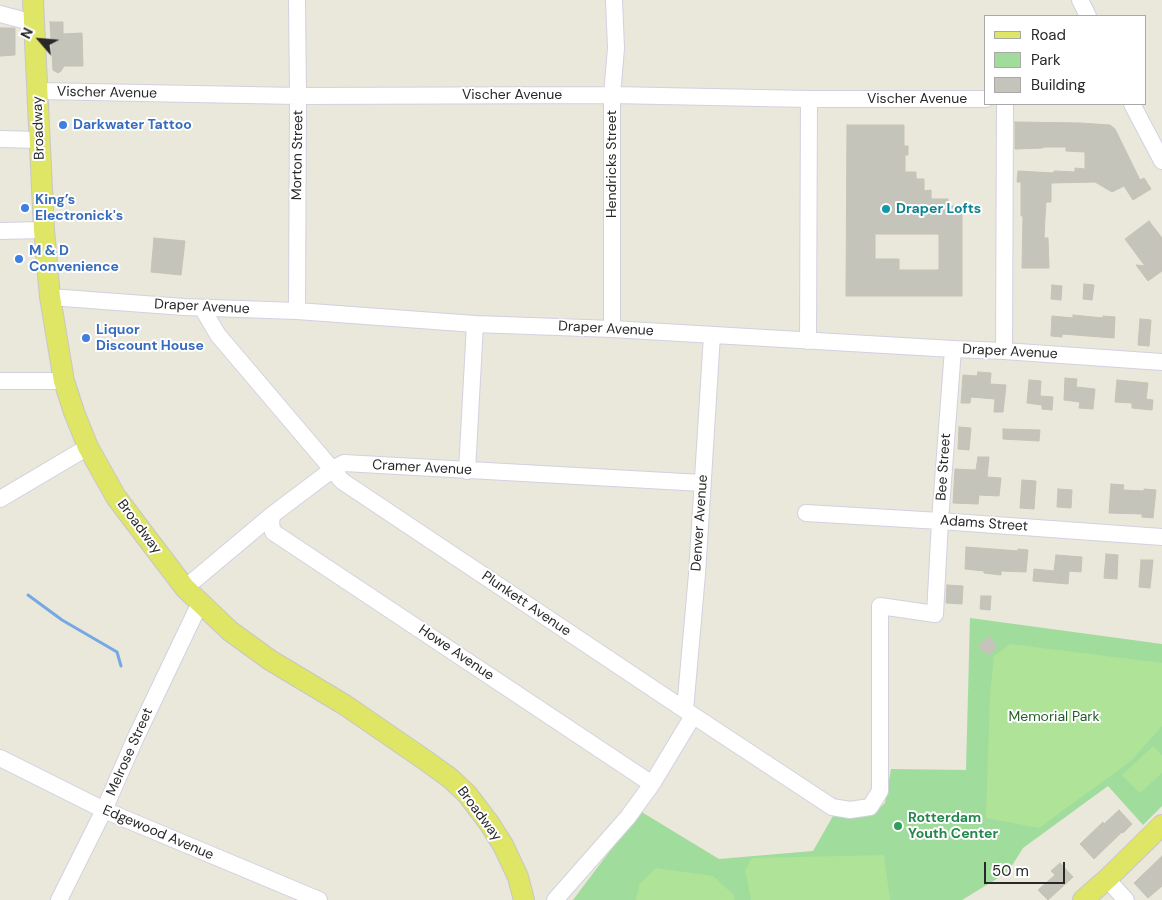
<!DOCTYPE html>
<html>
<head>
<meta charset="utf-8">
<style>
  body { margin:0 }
  #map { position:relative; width:1162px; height:900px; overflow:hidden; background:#eae7db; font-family:"DM Sans",sans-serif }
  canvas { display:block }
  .legend { position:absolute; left:984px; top:15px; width:162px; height:90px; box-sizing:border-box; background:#fff; border:1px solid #a9a9a9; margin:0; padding:6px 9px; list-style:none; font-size:15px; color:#282828 }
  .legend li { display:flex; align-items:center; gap:10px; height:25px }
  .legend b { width:25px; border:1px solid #a9a9a9 }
  .north { position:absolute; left:15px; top:15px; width:50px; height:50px; -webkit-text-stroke:4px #fff; paint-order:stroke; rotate:297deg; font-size:14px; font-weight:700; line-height:20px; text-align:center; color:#282828 }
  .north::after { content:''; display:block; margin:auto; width:18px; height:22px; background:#282828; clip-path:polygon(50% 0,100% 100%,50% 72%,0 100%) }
  .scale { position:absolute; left:984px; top:862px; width:81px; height:22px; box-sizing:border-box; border:2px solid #282828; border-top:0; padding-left:6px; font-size:15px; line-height:18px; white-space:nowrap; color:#282828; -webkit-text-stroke:4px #fff; paint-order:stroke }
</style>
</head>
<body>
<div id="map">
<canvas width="1162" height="900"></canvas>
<ul class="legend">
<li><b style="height:6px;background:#dfe565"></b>Road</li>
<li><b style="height:14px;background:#a0dc9b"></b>Park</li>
<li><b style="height:14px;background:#c5c4bb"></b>Building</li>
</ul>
<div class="north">N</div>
<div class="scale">50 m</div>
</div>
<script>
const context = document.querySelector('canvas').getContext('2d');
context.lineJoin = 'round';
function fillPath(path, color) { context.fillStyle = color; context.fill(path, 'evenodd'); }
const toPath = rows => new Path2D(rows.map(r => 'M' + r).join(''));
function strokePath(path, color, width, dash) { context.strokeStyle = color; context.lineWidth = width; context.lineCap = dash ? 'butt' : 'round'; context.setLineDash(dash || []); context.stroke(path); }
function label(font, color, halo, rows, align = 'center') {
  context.font = font + ' "DM Sans",sans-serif'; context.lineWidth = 4; context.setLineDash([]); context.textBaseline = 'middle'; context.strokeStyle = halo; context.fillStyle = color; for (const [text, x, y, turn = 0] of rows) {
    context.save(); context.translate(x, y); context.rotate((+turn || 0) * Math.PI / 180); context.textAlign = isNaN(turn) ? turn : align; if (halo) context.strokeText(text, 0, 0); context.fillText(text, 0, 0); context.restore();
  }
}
fillPath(toPath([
  [970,618,1162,644,1162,806,1143,825,1108,786,1023,848,1008,872,962,900,573,900,640,811,719,859,813,851,833,816,873,814,885,803,891,769,966,770]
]), '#a0dc9b');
fillPath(toPath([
  [1010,644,1162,663,1162,726,1131,761,1039,828,986,818,990,695,994,656],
  [1153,746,1162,755,1162,773,1140,793,1122,775],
  [884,855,890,900,751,900,745,870,752,858],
  [656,868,713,876,735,896,734,900,636,900,639,885]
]), '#aee398');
strokePath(toPath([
  [28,595,62,620,117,652,121,666]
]), '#76a8e4', 3);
const building = toPath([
  [50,22,63,22,63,34,82,33,83,66,64,66,61,71,58,73,53,70,50,22],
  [0,28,15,28,15,55,0,56,0,28],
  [1015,122,1080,123,1110,125,1115,129,1140,180,1144,178,1151,189,1133,200,1124,186,1112,192,1095,182,1051,183,1051,202,1046,202,1045,217,1044,238,1048,238,1049,268,1022,268,1023,216,1021,216,1021,182,1017,182,1018,171,1054,173,1054,171,1075,172,1075,168,1085,169,1085,152,1066,151,1066,147,1043,147,1043,148,1015,149,1015,122],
  [847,125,904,125,904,146,908,146,908,155,905,155,905,172,916,172,916,179,924,179,924,191,931,190,931,199,948,199,948,206,962,206,962,296,846,296,847,125],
  [875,234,939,234,939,270,899,270,899,259,875,259,875,234],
  [1149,221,1162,238,1162,271,1148,281,1136,265,1145,266,1125,239,1149,221],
  [154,238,185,241,181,275,151,272,154,238],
  [1084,284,1094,285,1092,300,1083,299,1084,284],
  [1052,285,1062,286,1061,300,1051,299,1052,285],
  [1073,315,1103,318,1103,316,1115,317,1114,338,1062,334,1062,337,1051,336,1052,316,1073,318,1073,315],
  [1140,319,1151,320,1149,346,1138,345,1140,319],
  [978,372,991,373,990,384,1006,385,1003,412,994,412,995,399,971,397,970,403,961,403,963,375,977,376,978,372],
  [1065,378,1077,379,1076,387,1095,389,1093,409,1079,408,1080,402,1064,400,1065,378],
  [1029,380,1041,381,1040,396,1053,397,1052,410,1042,409,1042,405,1027,403,1029,380],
  [1117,380,1148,383,1146,399,1153,400,1152,410,1132,408,1132,403,1115,402,1117,380],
  [959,427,971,428,969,450,958,449,959,427],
  [1003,429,1040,430,1039,441,1003,439,1003,429],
  [978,457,989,457,987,477,1001,478,999,496,979,495,978,504,953,503,955,469,976,470,978,457],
  [1022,480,1036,481,1034,509,1020,508,1022,480],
  [1111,484,1124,485,1123,490,1144,491,1144,489,1156,490,1153,518,1142,517,1142,514,1109,513,1111,484],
  [1058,489,1072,490,1071,508,1057,507,1058,489],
  [966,547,1018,551,1018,549,1028,550,1026,572,1001,571,1001,575,984,573,984,571,965,569,966,547],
  [1106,554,1118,555,1117,579,1104,578,1106,554],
  [1056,555,1082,557,1081,572,1069,571,1068,584,1033,581,1034,569,1054,571,1056,555],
  [1141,560,1153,560,1150,588,1139,587,1141,560],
  [947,585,963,586,962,604,946,603,947,585],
  [981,596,991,596,990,610,980,609,981,596],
  [988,636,997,646,988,655,978,646,988,636],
  [1119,810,1132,824,1123,833,1122,832,1094,859,1080,844,1103,822,1104,824,1119,810],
  [1162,856,1162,886,1148,898,1134,883,1162,856],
  [1060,863,1073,877,1048,900,1038,890,1055,875,1051,871,1060,863]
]);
fillPath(building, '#c5c4bb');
strokePath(building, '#c5c3b5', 1);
const minor = toPath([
  [1080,0,1088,16],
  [0,14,34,23],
  [38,91,298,96,612,95,809,99,986,99],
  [1132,104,1162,161],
  [0,139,39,140],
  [0,231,44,230],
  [50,297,184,307,297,311,475,324,612,329,953,349,1004,351,1162,362],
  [202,308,218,335,342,481,685,710,832,807,850,810,870,807,880,791,880,606,935,614,940,521,953,349],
  [297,311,298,96,297,0],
  [612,329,612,95,616,48,614,0],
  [808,341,809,99],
  [1004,351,1005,104],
  [0,381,64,381],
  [467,471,475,324],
  [0,499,88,447],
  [806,513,940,521,1162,537],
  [272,515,271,524,273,532,652,784],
  [185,588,272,515,333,469,344,463,702,483],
  [685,710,697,574,712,335],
  [0,758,104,810,319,900],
  [1107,879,1126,900],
  [59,900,104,810,136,737,200,603],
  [555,900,628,817,652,784,693,716]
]);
const major = toPath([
  [33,0,44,230,50,297,64,381,74,412,88,447,116,497,150,542,185,588,230,631,270,660,345,705,425,760,450,778,467,794,489,823,503,845,518,877,524,900],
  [1083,900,1107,879,1162,825]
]);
strokePath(minor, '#d2d1e0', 18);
strokePath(major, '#c7c7c7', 22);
strokePath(minor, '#fff', 16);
strokePath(major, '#dfe565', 20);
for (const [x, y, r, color] of [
  [63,125,5,"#3f7fe0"],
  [25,208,5,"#3f7fe0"],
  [886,209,5,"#0f9aa8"],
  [19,259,5,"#3f7fe0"],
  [86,338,5,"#3f7fe0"],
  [898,826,5,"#2e9e5b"]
]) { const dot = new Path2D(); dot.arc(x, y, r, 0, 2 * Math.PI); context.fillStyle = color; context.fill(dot); strokePath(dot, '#fff', 2); }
label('14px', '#282828', '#fff', [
  ["Vischer Avenue",107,93,1],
  ["Vischer Avenue",512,95],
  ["Vischer Avenue",917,99],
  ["Broadway",39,128,-92],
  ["Morton Street",298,155,-89],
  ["Hendricks Street",612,164,-90],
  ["Draper Avenue",202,307,3],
  ["Draper Avenue",606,329,3],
  ["Draper Avenue",1010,352,3],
  ["Bee Street",944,467,-86],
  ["Cramer Avenue",422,468,3],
  ["Denver Avenue",700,523,-86],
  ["Adams Street",984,524,4],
  ["Broadway",139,527,53],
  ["Plunkett Avenue",526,604,34],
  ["Howe Avenue",456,653,34],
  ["Melrose Street",130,752,-66],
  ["Broadway",479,814,53],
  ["Edgewood Avenue",158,833,23]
]);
label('bold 14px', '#366cbe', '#fff', [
  ["Darkwater Tattoo",73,125],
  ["King’s",35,200],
  ["Electronick's",35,216],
  ["M & D",29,251],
  ["Convenience",29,267],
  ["Liquor",96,330],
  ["Discount House",96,346]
], 'left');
label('bold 14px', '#0d838f', '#fff', [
  ["Draper Lofts",896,209]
], 'left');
label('14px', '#1f5f23', '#fff', [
  ["Memorial Park",1054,717]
]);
label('bold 14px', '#27864d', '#fff', [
  ["Rotterdam",908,818],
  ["Youth Center",908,834]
], 'left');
</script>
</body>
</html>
